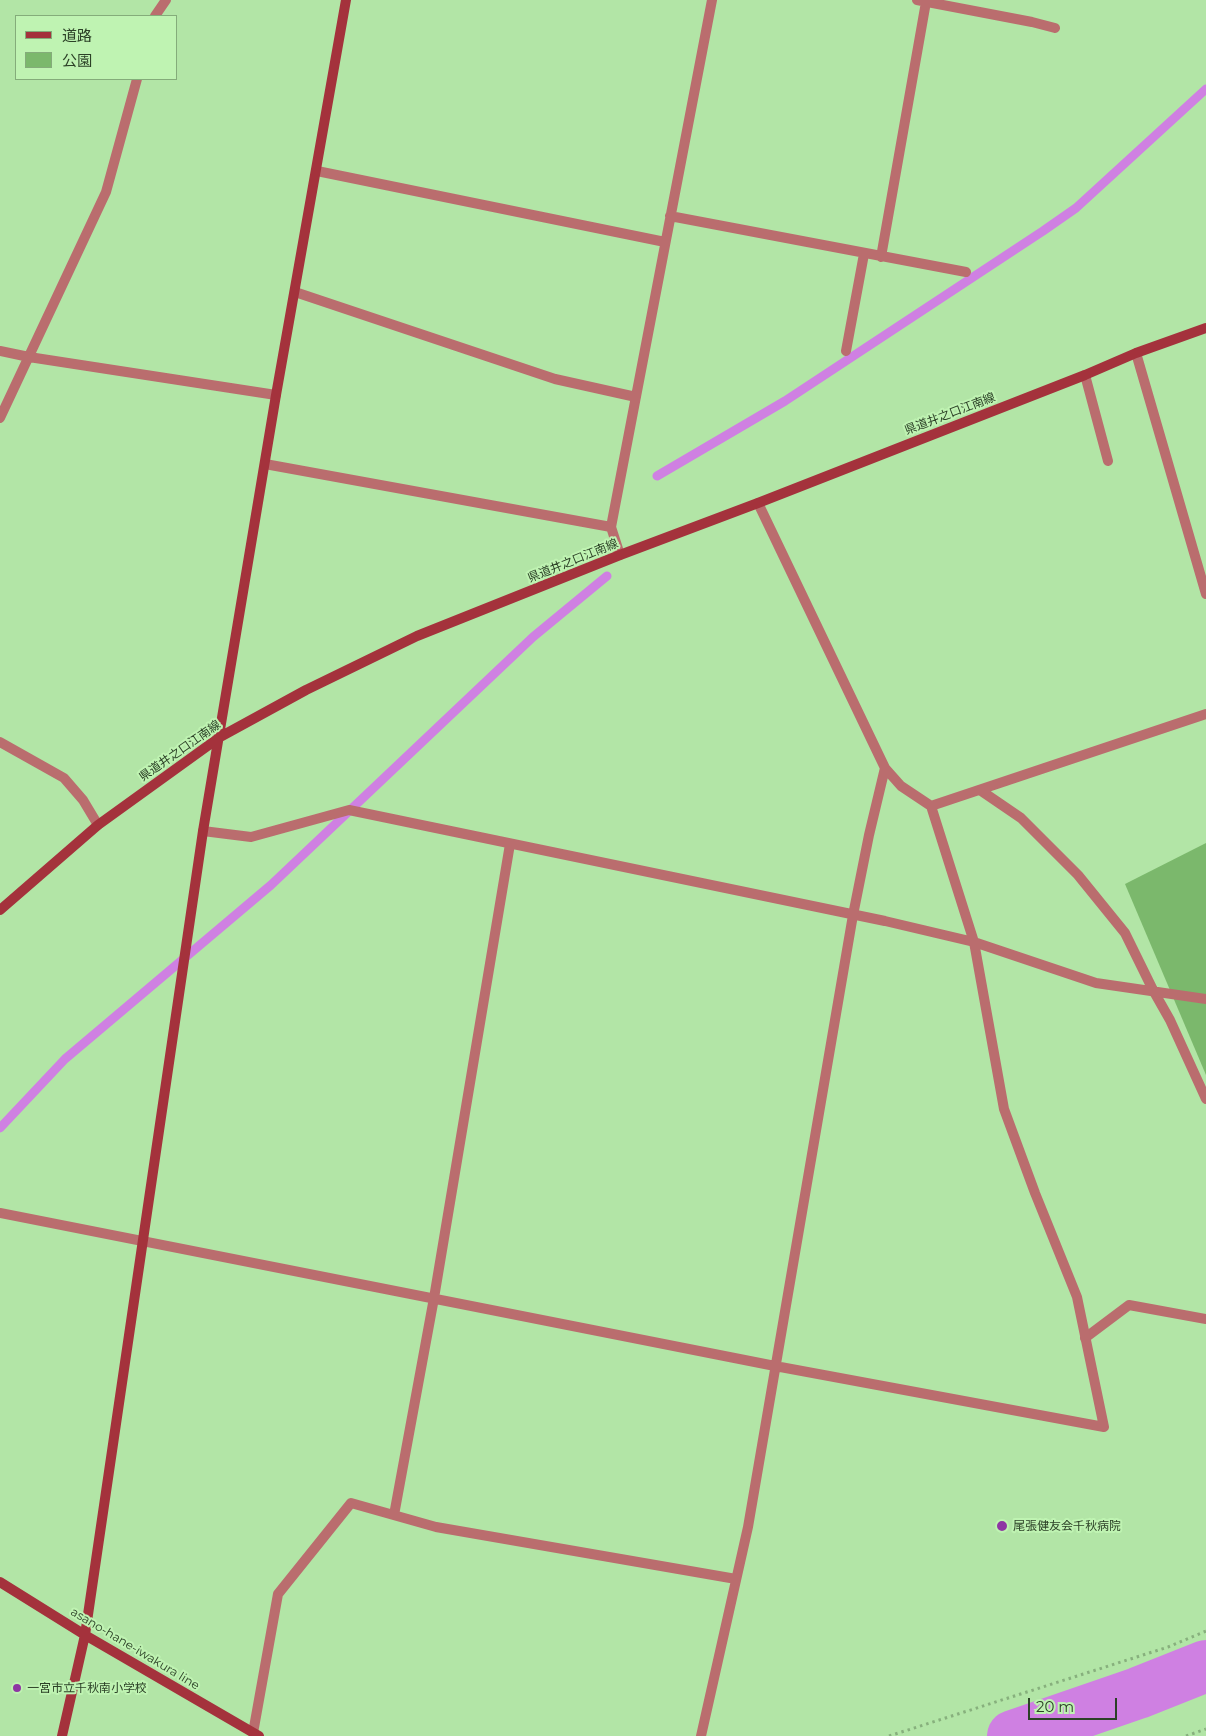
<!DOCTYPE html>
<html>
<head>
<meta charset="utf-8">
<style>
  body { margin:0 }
  #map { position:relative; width:1206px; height:1736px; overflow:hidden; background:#b2e5a6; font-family:Montserrat,"Noto Sans JP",sans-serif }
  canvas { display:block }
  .legend { position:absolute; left:15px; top:15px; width:162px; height:65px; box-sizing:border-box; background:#bff3b2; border:1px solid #84ac7a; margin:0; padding:6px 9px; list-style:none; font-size:15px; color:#2c4127 }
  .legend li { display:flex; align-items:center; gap:10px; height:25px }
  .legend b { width:25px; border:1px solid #84ac7a }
  .scale { position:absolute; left:1028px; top:1698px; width:89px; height:22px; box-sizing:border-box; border:2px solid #2c4127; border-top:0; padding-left:6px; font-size:15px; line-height:18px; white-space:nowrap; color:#2c4127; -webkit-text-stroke:4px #bff3b2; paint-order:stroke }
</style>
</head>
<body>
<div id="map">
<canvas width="1206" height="1736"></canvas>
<ul class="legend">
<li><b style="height:6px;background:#a4323c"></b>道路</li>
<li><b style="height:14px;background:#7bb86c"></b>公園</li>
</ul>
<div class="scale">20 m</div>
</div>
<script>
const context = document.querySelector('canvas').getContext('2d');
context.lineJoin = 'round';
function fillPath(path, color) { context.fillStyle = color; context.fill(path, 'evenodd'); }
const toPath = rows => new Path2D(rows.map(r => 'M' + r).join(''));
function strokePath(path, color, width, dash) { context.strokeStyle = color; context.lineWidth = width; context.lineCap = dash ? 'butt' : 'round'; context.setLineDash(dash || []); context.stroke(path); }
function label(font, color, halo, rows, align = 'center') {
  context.font = font + ' Montserrat,"Noto Sans JP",sans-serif'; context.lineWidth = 4; context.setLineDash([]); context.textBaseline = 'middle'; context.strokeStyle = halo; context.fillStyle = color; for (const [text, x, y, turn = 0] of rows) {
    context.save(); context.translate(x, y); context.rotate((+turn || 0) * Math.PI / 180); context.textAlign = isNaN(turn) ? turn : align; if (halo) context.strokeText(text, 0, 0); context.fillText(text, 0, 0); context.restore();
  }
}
fillPath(toPath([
  [1206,843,1206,1075,1125,884]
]), '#7bb86c');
strokePath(toPath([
  [657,476,785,401,1043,231,1076,208,1206,89],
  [0,1128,65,1059,271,885,533,637,607,576]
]), '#cf80e2', 9);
strokePath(toPath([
  [1013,1736,1138,1693,1206,1666]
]), '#cf80e2', 52);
strokePath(toPath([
  [889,1736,1168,1647,1206,1631],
  [1186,1736,1206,1729]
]), '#87b07d', 3, [2.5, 4]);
strokePath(toPath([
  [1153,990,1170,1020,1206,1099],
  [1085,1338,1129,1305,1206,1319]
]), '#ba6d6e', 10);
strokePath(toPath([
  [917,0,1032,22,1055,28],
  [155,16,166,0],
  [317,171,665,242],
  [670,216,966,272],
  [881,257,926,2],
  [295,292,555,379,636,397],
  [0,351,29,357,276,395],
  [846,351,864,254],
  [1136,353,1206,594],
  [1085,375,1108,461],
  [0,418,106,192,137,79],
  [265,464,611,527],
  [620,555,611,527,712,0],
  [0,742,64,778,83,800,98,825],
  [980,790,1021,818,1078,875,1125,933,1153,990],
  [931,806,1206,714],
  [203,831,251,837,349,810,885,921,974,942,1096,983,1206,999],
  [0,1213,775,1366,1104,1427,1077,1297,1035,1193,1004,1109,974,942,931,806,901,786,885,768,758,503],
  [394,1515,434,1298,510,844],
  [253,1733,278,1594,351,1503,436,1527,736,1579],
  [701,1736,748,1527,853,915,869,835,885,768]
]), '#ba6d6e', 10);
strokePath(toPath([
  [0,910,98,825,220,737,306,690,417,636,620,555,758,503,1085,375,1136,353,1206,328],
  [0,1582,85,1635,259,1736],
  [62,1736,85,1635,203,831,276,395,346,0]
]), '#a4323c', 10);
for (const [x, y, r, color] of [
  [1002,1526,6,"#8e36a3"],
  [17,1688,5,"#8e36a3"]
]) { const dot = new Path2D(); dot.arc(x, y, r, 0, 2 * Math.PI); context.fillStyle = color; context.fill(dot); strokePath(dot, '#bff3b2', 2); }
label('12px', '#2c4127', '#bff3b2', [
  ["県道井之口江南線",950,414,-21],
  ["県道井之口江南線",573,561,-22],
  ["県道井之口江南線",180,751,-35],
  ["asano-hane-iwakura line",135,1649,31]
]);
label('12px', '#2c4127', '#bff3b2', [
  ["尾張健友会千秋病院",1013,1526],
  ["一宮市立千秋南小学校",27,1688]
], 'left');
</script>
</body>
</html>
